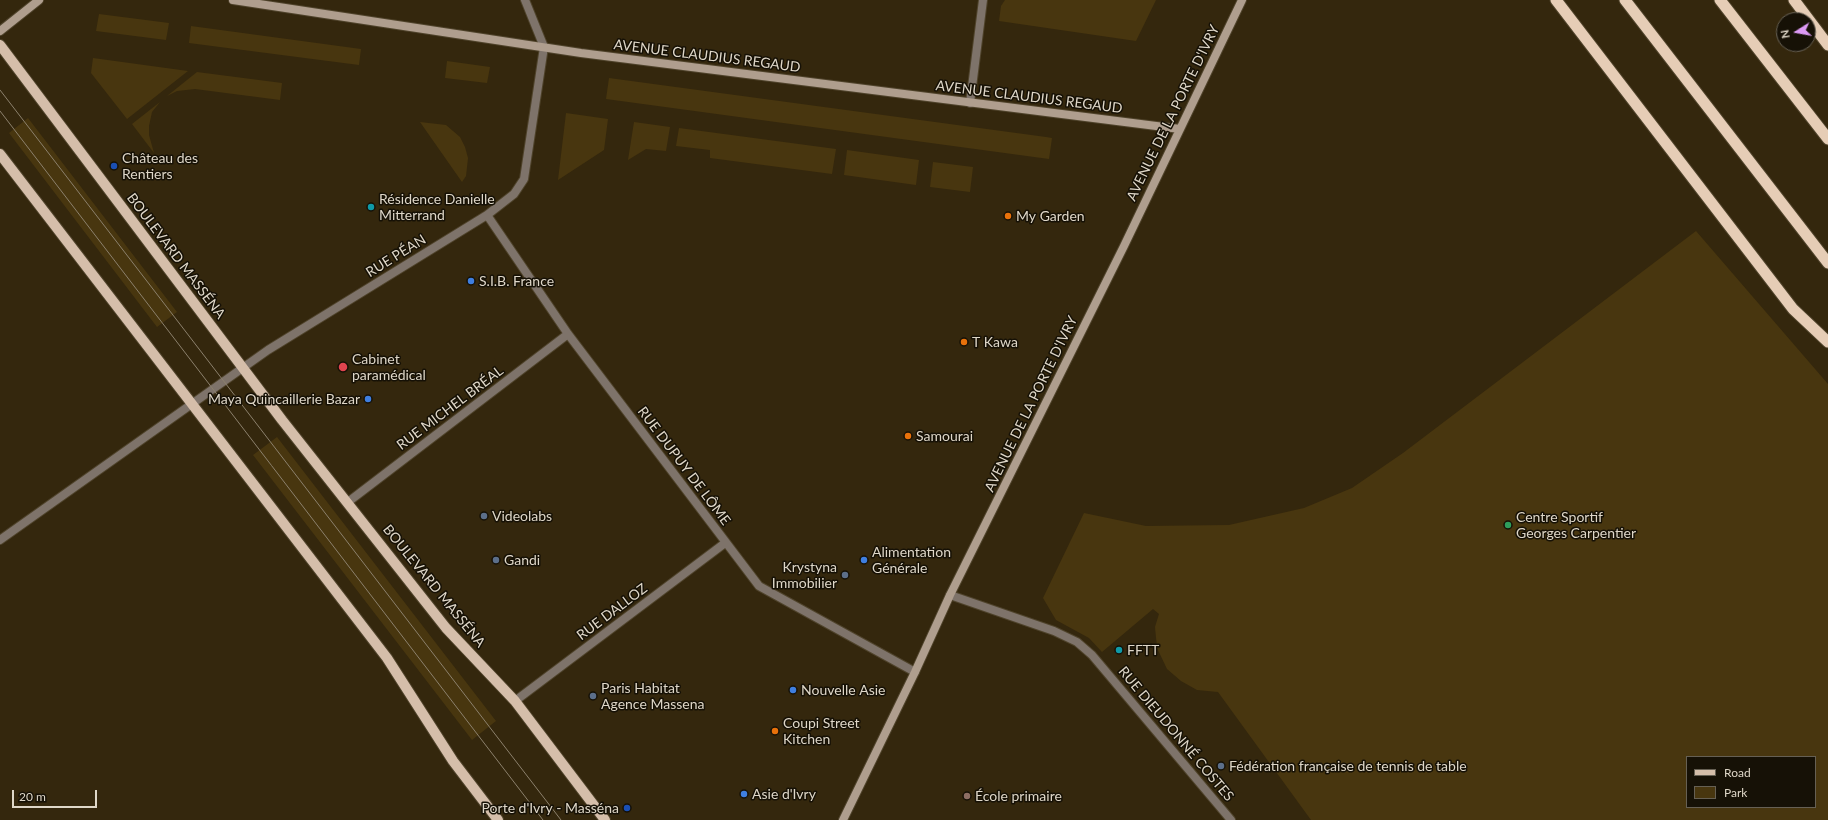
<!DOCTYPE html>
<html>
<head>
<meta charset="utf-8">
<style>
  body { margin:0 }
  #map { position:relative; width:1828px; height:820px; overflow:hidden; background:#34270d; font-family:Lato,sans-serif }
  canvas { display:block }
  .legend { position:absolute; left:1686px; top:756px; width:130px; height:52px; box-sizing:border-box; background:#161106; border:1px solid #666054; margin:0; padding:5px 7px; list-style:none; font-size:12px; color:#dfd7c8 }
  .legend li { display:flex; align-items:center; gap:8px; height:20px }
  .legend b { width:20px; border:1px solid #666054 }
  .north { position:absolute; left:1776px; top:12px; width:40px; height:40px; box-sizing:border-box; background:#161106; border:1px solid #666054; border-radius:50%; rotate:259deg; font-size:11px; font-weight:700; line-height:16px; text-align:center; color:#dfd7c8 }
  .north::after { content:''; display:block; margin:auto; width:14px; height:18px; background:#dc99f4; clip-path:polygon(50% 0,100% 100%,50% 72%,0 100%) }
  .scale { position:absolute; left:12px; top:790px; width:85px; height:18px; box-sizing:border-box; border:2px solid #dfd7c8; border-top:0; padding-left:5px; font-size:12px; line-height:14px; white-space:nowrap; color:#dfd7c8; -webkit-text-stroke:3px #161106; paint-order:stroke }
</style>
</head>
<body>
<div id="map">
<canvas width="1828" height="820"></canvas>
<ul class="legend">
<li><b style="height:5px;background:#d5beaa"></b>Road</li>
<li><b style="height:11px;background:#48360f"></b>Park</li>
</ul>
<div class="north">N</div>
<div class="scale">20 m</div>
</div>
<script>
const context = document.querySelector('canvas').getContext('2d');
context.lineJoin = 'round';
function fillPath(path, color) { context.fillStyle = color; context.fill(path, 'evenodd'); }
const toPath = rows => new Path2D(rows.map(r => 'M' + r).join(''));
function strokePath(path, color, width, dash) { context.strokeStyle = color; context.lineWidth = width; context.lineCap = dash ? 'butt' : 'round'; context.setLineDash(dash || []); context.stroke(path); }
function label(font, color, halo, rows, align = 'center') {
  context.font = font + ' Lato,sans-serif'; context.lineWidth = 3; context.setLineDash([]); context.textBaseline = 'middle'; context.strokeStyle = halo; context.fillStyle = color; for (const [text, x, y, turn = 0] of rows) {
    context.save(); context.translate(x, y); context.rotate((+turn || 0) * Math.PI / 180); context.textAlign = isNaN(turn) ? turn : align; if (halo) context.strokeText(text, 0, 0); context.fillText(text, 0, 0); context.restore();
  }
}
fillPath(toPath([
  [1005,0,1156,0,1136,41,999,21,1001,6],
  [99,14,169,23,166,40,96,31],
  [191,26,361,49,359,65,189,43],
  [93,58,188,71,127,119,91,73],
  [447,61,490,67,487,83,445,78],
  [197,72,282,83,280,100,195,89,177,91,167,96],
  [609,78,1046,137,1052,138,1049,159,606,99],
  [160,102,152,112,149,126,149,135,154,153,132,124],
  [566,113,608,119,604,150,558,180],
  [28,118,177,312,157,327,9,133],
  [420,122,446,125,460,137,465,147,468,158,466,176,462,182],
  [634,122,670,127,666,151,646,149,628,160],
  [679,128,836,149,832,174,710,158,710,150,676,146],
  [847,150,919,160,916,185,844,175],
  [933,162,973,167,970,192,930,187],
  [1696,231,1828,384,1828,820,1311,820,1218,692,1197,690,1181,681,1167,669,1157,648,1155,627,1159,614,1153,609,1102,652,1089,638,1056,620,1043,598,1084,513,1146,526,1229,525,1304,508,1352,488,1403,453],
  [1687,757,1815,757,1815,807,1687,807],
  [277,437,496,721,472,740,253,455]
]), '#48360f');
const minor = toPath([
  [970,103,983,0],
  [487,215,568,334,759,586,915,672],
  [348,502,568,334],
  [0,540,268,350,487,215,514,194,524,179,544,47,525,0],
  [950,595,1054,631,1077,642,1092,655,1231,820],
  [515,701,725,543]
]);
const secondary = toPath([
  [233,0,581,53,1180,129],
  [0,31,39,0],
  [843,820,915,672,950,595,1124,246,1242,0]
]);
const primary = toPath([
  [0,45,282,420,446,628,515,701,605,820],
  [0,154,387,658,453,761,498,820]
]);
const trunk = toPath([
  [1556,0,1793,309,1828,342],
  [1625,0,1828,263],
  [1720,0,1828,139],
  [1794,0,1828,45]
]);
strokePath(minor, '#4f432b', 10);
strokePath(secondary, '#4f432b', 10);
strokePath(primary, '#4f432b', 12);
strokePath(trunk, '#4f432b', 13);
strokePath(minor, '#7e736a', 8);
strokePath(secondary, '#af9e8e', 8);
strokePath(primary, '#d5beaa', 10);
strokePath(trunk, '#e6cdb6', 11);
strokePath(toPath([
  [0,90,561,820],
  [0,111,543,820]
]), '#8c816d', 1);
for (const [x, y, r, color] of [
  [114,166,4,"#1a4fb4"],
  [371,207,4,"#0f9aa8"],
  [1008,216,4,"#e8710a"],
  [471,281,4,"#3f7fe0"],
  [964,342,4,"#e8710a"],
  [343,367,5,"#e0444e"],
  [368,399,4,"#3f7fe0"],
  [908,436,4,"#e8710a"],
  [484,516,4,"#5c6f8a"],
  [1508,525,4,"#2e9e5b"],
  [496,560,4,"#5c6f8a"],
  [864,560,4,"#3f7fe0"],
  [845,575,4,"#5c6f8a"],
  [1119,650,4,"#0f9aa8"],
  [793,690,4,"#3f7fe0"],
  [593,696,4,"#5c6f8a"],
  [775,731,4,"#e8710a"],
  [1221,766,4,"#5c6f8a"],
  [744,794,4,"#3f7fe0"],
  [967,796,4,"#8d6e63"],
  [627,808,4,"#1a4fb4"]
]) { const dot = new Path2D(); dot.arc(x, y, r, 0, 2 * Math.PI); context.fillStyle = color; context.fill(dot); strokePath(dot, '#161106', 1.5); }
label('14px', '#dfd7c8', '#161106', [
  ["AVENUE CLAUDIUS REGAUD",707,56,7],
  ["AVENUE CLAUDIUS REGAUD",1029,97,7],
  ["AVENUE DE LA PORTE D'IVRY",1173,113,-64],
  ["BOULEVARD MASSÉNA",176,256,53],
  ["RUE PÉAN",396,256,-32],
  ["AVENUE DE LA PORTE D'IVRY",1031,404,-64],
  ["RUE MICHEL BRÉAL",450,408,-37],
  ["RUE DUPUY DE LÔME",684,466,53],
  ["BOULEVARD MASSÉNA",434,586,51],
  ["RUE DALLOZ",612,612,-37],
  ["RUE DIEUDONNÉ COSTES",1176,734,50]
]);
label('14px', '#dfd7c8', '#161106', [
  ["Château des",122,158],
  ["Rentiers",122,174],
  ["Résidence Danielle",379,199],
  ["Mitterrand",379,215],
  ["My Garden",1016,216],
  ["S.I.B. France",479,281],
  ["T Kawa",972,342],
  ["Cabinet",352,359],
  ["paramédical",352,375],
  ["Maya Quincaillerie Bazar",360,399,"right"],
  ["Samourai",916,436],
  ["Videolabs",492,516],
  ["Centre Sportif",1516,517],
  ["Georges Carpentier",1516,533],
  ["Alimentation",872,552],
  ["Générale",872,568],
  ["Gandi",504,560],
  ["Krystyna",837,567,"right"],
  ["Immobilier",837,583,"right"],
  ["FFTT",1127,650],
  ["Paris Habitat",601,688],
  ["Agence Massena",601,704],
  ["Nouvelle Asie",801,690],
  ["Coupi Street",783,723],
  ["Kitchen",783,739],
  ["Fédération française de tennis de table",1229,766],
  ["Asie d'Ivry",752,794],
  ["École primaire",975,796],
  ["Porte d'Ivry - Masséna",619,808,"right"]
], 'left');
</script>
</body>
</html>
